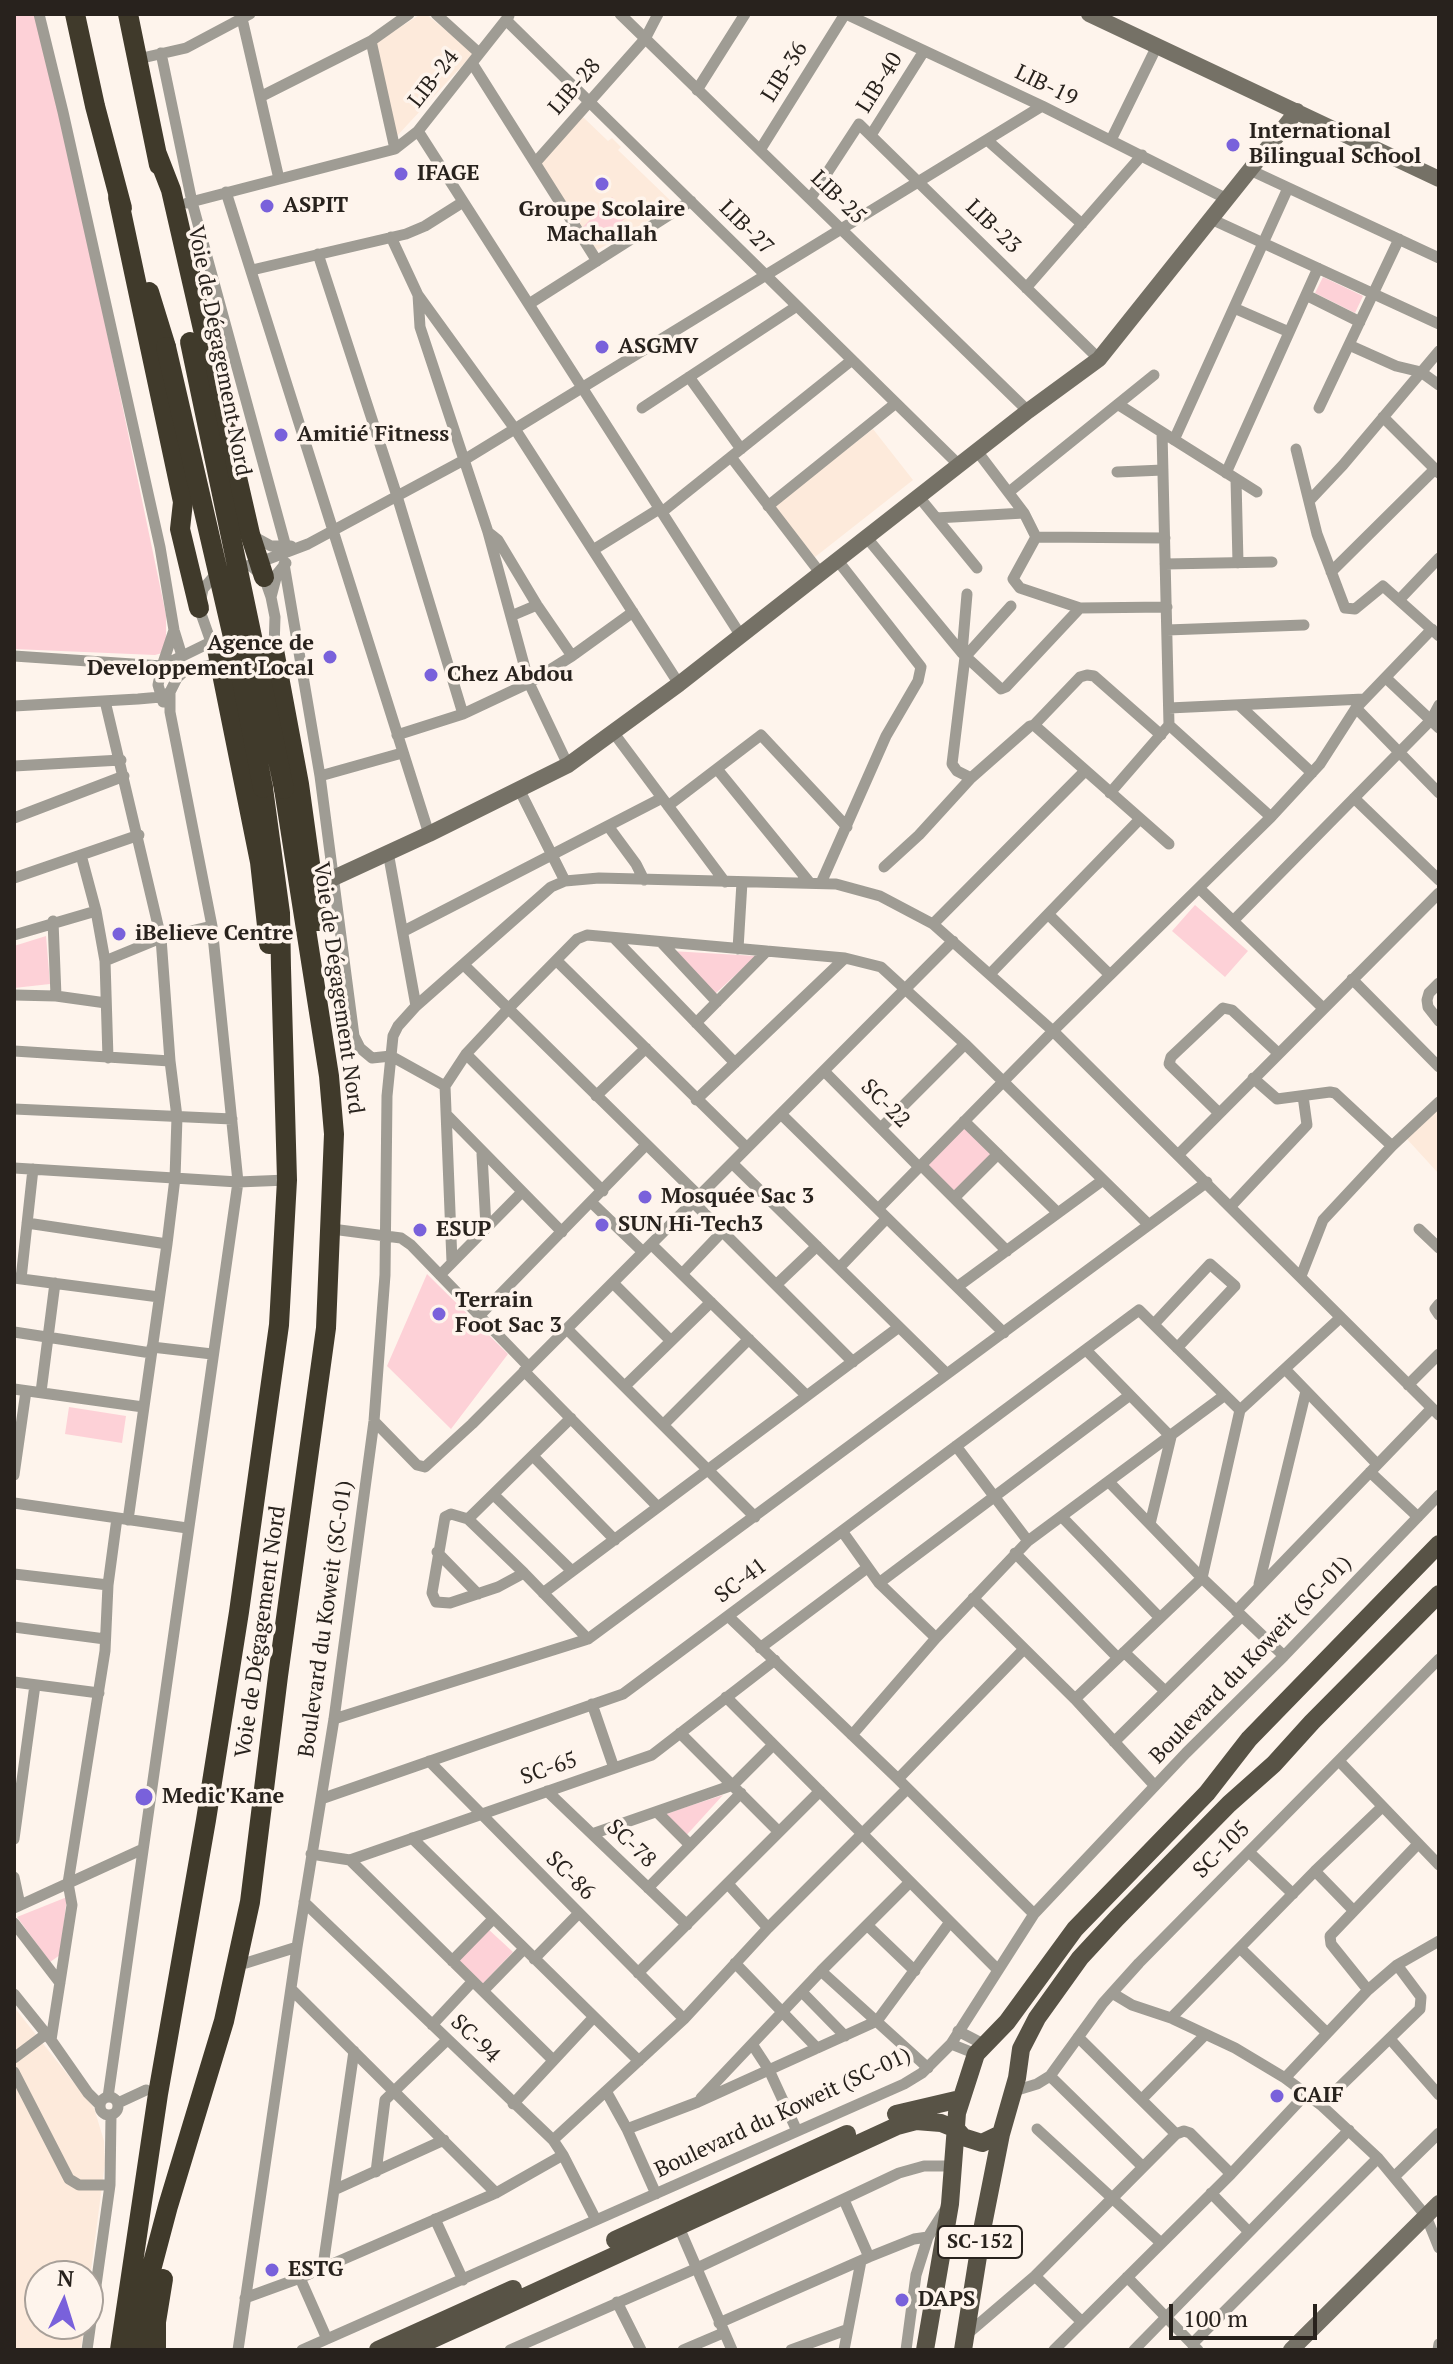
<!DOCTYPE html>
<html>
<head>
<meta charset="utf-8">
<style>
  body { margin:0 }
  #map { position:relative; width:1453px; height:2364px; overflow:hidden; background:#fef4ec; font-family:"PT Serif",serif }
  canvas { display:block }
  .frame { position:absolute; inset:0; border:16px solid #28221d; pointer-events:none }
  .north { position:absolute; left:24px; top:2260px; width:80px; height:80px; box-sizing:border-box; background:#fef4ec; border:2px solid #a8a099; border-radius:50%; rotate:4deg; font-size:22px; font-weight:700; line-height:32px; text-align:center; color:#28221d }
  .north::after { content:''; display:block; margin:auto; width:28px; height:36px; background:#7961db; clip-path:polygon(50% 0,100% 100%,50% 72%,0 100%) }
  .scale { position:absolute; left:1169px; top:2304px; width:148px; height:36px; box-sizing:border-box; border:4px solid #28221d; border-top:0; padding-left:10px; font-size:24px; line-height:28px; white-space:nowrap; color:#28221d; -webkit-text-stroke:6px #fef4ec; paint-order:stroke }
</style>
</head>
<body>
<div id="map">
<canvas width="1453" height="2364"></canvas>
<div class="frame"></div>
<div class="north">N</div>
<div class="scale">100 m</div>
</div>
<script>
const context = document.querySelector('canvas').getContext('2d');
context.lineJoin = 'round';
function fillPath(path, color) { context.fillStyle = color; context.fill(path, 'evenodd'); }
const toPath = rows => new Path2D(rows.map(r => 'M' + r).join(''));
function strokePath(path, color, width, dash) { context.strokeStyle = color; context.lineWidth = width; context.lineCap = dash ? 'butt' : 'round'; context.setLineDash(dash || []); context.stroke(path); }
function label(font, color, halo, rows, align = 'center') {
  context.font = font + ' "PT Serif",serif'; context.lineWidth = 7; context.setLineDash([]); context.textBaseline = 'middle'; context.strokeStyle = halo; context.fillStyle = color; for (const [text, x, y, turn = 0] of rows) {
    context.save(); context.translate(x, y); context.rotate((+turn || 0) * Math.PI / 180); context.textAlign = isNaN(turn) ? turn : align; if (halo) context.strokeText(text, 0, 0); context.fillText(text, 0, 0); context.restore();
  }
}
fillPath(toPath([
  [421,14,426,14,474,53,396,137,375,43],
  [583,117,608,141,612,138,621,147,618,150,675,205,594,252,537,163],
  [873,429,913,480,815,557,774,506],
  [1439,1108,1439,1174,1406,1138],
  [14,2007,94,2108,104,2141,105,2163,88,2293,88,2276,40,2276,40,2324,84,2324,81,2350,14,2350]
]), '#fdeadb');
fillPath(toPath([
  [14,14,34,14,61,112,166,615,166,643,162,653,155,655,14,649],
  [612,197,629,214,600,244,582,228],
  [1323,277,1363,296,1355,313,1315,293],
  [1195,905,1248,951,1225,977,1172,931],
  [46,936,50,984,14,988,14,946],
  [671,951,756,956,715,994],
  [964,1126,996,1159,956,1195,925,1163],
  [427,1274,508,1354,451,1429,387,1366],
  [69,1407,126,1416,122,1443,65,1434],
  [723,1795,683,1839,661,1816,683,1808],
  [67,1897,60,1955,50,1962,17,1917],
  [487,1928,513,1952,476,1991,451,1967]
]), '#fdd1d7');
strokePath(toPath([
  [39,14,63,112,160,547,174,630,182,656],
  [241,14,279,179],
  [436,14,479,53],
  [620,14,1028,411],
  [846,14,1042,106,1227,199],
  [506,20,959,465],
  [371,41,395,149],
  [161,53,192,202,286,547],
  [138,59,186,48,250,14],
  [472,63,597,261],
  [697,90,745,14],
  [260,97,371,41,409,14],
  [418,131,741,636],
  [871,135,924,51],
  [987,140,1082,224],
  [1111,140,1157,46],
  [760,150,845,14],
  [535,163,645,39,658,14],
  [1250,170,1439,258],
  [226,192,429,834],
  [810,199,859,124,1099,359],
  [187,203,395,149,418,131,509,16],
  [1211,219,1439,324],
  [391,237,418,295,515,429,679,684],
  [318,254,397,496,463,714],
  [252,270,406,234,425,226,463,202],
  [1026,288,1142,155],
  [418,295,420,327,488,532,529,683,568,765],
  [1306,295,1360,322],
  [529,304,691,201],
  [1234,308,1289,332],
  [1349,345,1396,366,1421,372,1439,385],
  [689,377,741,449],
  [1119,405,1257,492],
  [642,408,797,306],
  [1319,408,1399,239],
  [1383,417,1439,473],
  [1174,440,1288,188],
  [1296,449,1317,534,1345,608,1355,609,1383,586,1439,636],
  [977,451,1024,513,1036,537],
  [731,457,821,574],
  [1117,472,1163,470],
  [1226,473,1318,268],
  [1236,479,1238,563],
  [1009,492,1154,375],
  [919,497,977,568],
  [1310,500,1343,465,1439,351],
  [768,506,896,403],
  [662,512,852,360],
  [936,518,1024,513],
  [488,532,498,540,537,605,572,656],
  [251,535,271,546,291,546],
  [1036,537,1165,538],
  [1036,537,1013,579,1020,588,1080,608],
  [867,538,962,653,1001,689,1006,687,1080,608,1167,607],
  [593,550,659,509],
  [255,564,308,544,464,460,1042,106],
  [284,564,320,776,354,1036,360,1048,372,1058,391,1056,445,1086],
  [1165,564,1272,562],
  [250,565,264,577,271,597,275,617,274,650,262,656,232,661,211,642,199,608,203,589,215,575,250,565],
  [1331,572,1435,469],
  [271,597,277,574,286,563],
  [1399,600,1439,558],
  [1011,606,965,657,952,764,957,771,971,778,1030,726,1034,725,1080,677,1087,675,1094,676,1161,735],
  [511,616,537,605],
  [1167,630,1304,625],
  [962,653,967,594],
  [14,656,162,666,174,630],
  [1386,678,1439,728],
  [105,701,161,938,170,1061,177,1117,175,1178,167,1244,128,1520],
  [163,702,158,685,162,666,211,642],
  [1239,705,1312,773],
  [14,706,138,699,161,697,170,692],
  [1169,708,1364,699],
  [1356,708,1439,793],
  [1034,725,1169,844],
  [1169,725,1271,817],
  [613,732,725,882],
  [397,735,463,714,529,683,572,656,633,612],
  [14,766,121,760],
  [717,769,810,883],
  [320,776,402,753],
  [519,789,565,881],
  [1110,793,1169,725,1162,432],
  [1354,798,1439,880],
  [668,806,761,735,847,827],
  [14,818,124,776],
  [608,826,636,864,644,880],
  [388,852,416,1006],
  [81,855,96,911,105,961,108,1058],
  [884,867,919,835,971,778],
  [14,878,139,835],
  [821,883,886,736,918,681,921,667,838,561],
  [1199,888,1323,1008],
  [1049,915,1110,975],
  [1234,920,1431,720,1439,705],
  [53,921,56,996],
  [933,924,1085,771],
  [404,931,662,798],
  [14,935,96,911],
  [614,938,735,1063],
  [661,942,717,1002],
  [738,949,742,882],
  [105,961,161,938,212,926],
  [557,961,747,1148],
  [464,965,699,1196],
  [990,974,1140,819],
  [1352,979,1439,1067],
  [1439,983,1429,993,1427,1000,1428,1007,1439,1021],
  [14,995,56,996,106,1003],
  [696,1023,767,951],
  [14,1051,170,1061],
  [466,1054,603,1191],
  [824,1071,918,1166],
  [1253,1078,1277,1099,1330,1092,1335,1093,1392,1146],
  [596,1096,646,1048],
  [696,1100,845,958],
  [14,1109,232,1119],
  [1219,1113,1169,1064,1171,1057,1223,1008,1232,1010,1278,1053],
  [781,1114,1004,1333],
  [448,1116,562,1232],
  [964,1121,1058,1213],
  [881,1128,965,1044],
  [482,1154,486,1227],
  [1179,1154,1439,893],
  [732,1163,947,1374],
  [921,1165,1007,1251],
  [14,1168,238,1182,287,1180],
  [954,1198,998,1154],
  [693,1202,853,1362],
  [592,1203,643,1252],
  [1231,1206,1307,1125,1303,1096],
  [878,1209,1053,1031,1271,817,1320,764,1356,708,1432,629],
  [27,1223,167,1244],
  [332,1229,401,1238,411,1245,529,1367],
  [1419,1229,1439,1248],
  [651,1244,807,1396],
  [452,1262,445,1086,466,1054,508,1009,577,939,587,935,845,958,881,967,965,1044,1149,1225],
  [839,1268,887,1218],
  [682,1274,722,1232],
  [440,1275,522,1192],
  [1301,1276,1323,1220,1392,1146,1439,1102],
  [14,1278,159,1297],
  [21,1279,33,1169],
  [613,1283,671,1341],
  [776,1285,817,1246],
  [957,1287,1103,1180],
  [1439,1304,1435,1309,1439,1315],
  [480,1315,646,1145],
  [1154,1324,1210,1264,1235,1286,1177,1348],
  [567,1329,755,1517],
  [14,1332,151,1353],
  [152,1347,212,1354],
  [1086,1350,1171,1437,1150,1524],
  [1285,1369,1377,1464],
  [524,1371,658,1507],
  [1408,1385,1439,1354],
  [625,1386,711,1302],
  [14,1389,143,1407],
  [41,1392,55,1283],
  [374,1421,417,1465,425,1467,472,1424,953,941],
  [663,1425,749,1339],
  [956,1446,1028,1541],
  [533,1456,615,1540],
  [1370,1472,1418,1517],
  [14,1475,26,1391],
  [1109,1482,1202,1578,1284,1656],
  [495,1496,572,1571],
  [14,1503,187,1528],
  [1062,1517,1160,1618],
  [468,1519,571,1418],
  [842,1531,879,1583,936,1638],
  [437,1552,478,1594],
  [1015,1553,1118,1658],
  [524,1573,498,1587,450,1603,436,1602,432,1593,445,1517,451,1514,468,1519,524,1573,588,1639],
  [14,1574,108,1585],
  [879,1583,1130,1395],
  [1259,1584,1306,1391],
  [543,1593,899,1327],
  [973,1598,1075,1699,1155,1786],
  [1236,1611,1432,1408],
  [728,1616,898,1779,1034,1914],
  [14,1627,105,1639],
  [760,1648,867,1568],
  [1124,1652,1165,1691],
  [14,1682,99,1693],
  [726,1697,997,1969],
  [1075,1699,1202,1578,1240,1410,1340,1318],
  [592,1704,614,1768],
  [334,1719,588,1639,1207,1182],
  [680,1733,779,1832],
  [852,1735,936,1638,1028,1541,1225,1395],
  [1114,1742,1242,1616],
  [429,1761,684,2019],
  [1339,1761,1439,1865],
  [898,1779,1024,1649],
  [547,1791,687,1925],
  [321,1799,623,1694,1139,1310,1240,1410],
  [657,1812,690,1845],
  [592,1834,733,1785,773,1745],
  [412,1838,639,2061],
  [14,1839,35,1685],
  [1249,1852,1293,1894],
  [311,1854,350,1860,652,1755,775,1660],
  [350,1860,553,2060],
  [1315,1871,1353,1910],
  [14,1877,20,1905],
  [728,1884,768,1928],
  [648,1888,741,1793],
  [304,1902,553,2140,563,2155,596,2220],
  [14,1908,143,1849],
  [14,1923,60,1983],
  [867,1925,915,1971],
  [1241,1949,1327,2033],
  [534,1959,579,1913],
  [452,1961,493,1919],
  [246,1963,297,1947],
  [735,1963,817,2048],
  [821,1971,928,2068],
  [638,1973,820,1791],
  [291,1989,496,2193],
  [1368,1990,1331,1944,1330,1936,1418,1844],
  [483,1991,524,1949],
  [802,1992,845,2036],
  [1112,1993,1132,2005,1171,2018,1235,2048,1285,2078,1321,2105,1378,2158,1426,2216,1439,2248],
  [14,1994,51,2040,88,2093,100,2105],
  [1171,2018,1315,1871,1382,1807],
  [432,2025,473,1981],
  [958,2031,985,2045],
  [1078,2037,1176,2134],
  [1390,2039,1439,2095],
  [51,2040,72,1905,68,1883,105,1651,108,1585,117,1518],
  [752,2044,769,2070,797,2131],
  [951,2044,976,2054],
  [14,2058,46,2034],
  [14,2072,69,2179,79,2185,110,2185],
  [1050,2076,1143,2167],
  [1285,2078,1368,1990,1397,1965,1439,1941],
  [606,2091,627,2129,656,2194],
  [1014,2091,1037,2084,1050,2076,1103,2003,1139,1963,1439,1659],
  [108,2097,238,1182,212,926,170,712,170,692,177,678,186,670,221,663],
  '100 2106a9 9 0 1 1 18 0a9 9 0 1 1-18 0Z',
  [701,2098,821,1971,910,1882],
  [1142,2099,1205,2035],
  [118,2103,146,2090],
  [513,2104,593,2018],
  [1321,2105,1420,2009,1421,1997,1397,1965],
  [627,2129,698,2102,877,2021,950,1922],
  [1037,2129,1161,2243],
  [553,2140,684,2019,768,1928,907,1789],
  [376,2172,385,2100,447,2040],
  [1394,2177,1439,2133],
  [334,2190,444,2140],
  [1211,2193,1249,2232],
  [844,2200,869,2257],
  [435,2219,463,2280],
  [678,2225,732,2350],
  [323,2266,354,2051],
  [1035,2276,1082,2322],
  [1127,2277,1198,2350],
  [300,2278,327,2339],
  [245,2298,300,2278,496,2193,563,2155],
  [617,2302,641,2350],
  [719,2323,869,2257,914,2239,928,2237],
  [966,2335,1035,2276,1176,2134,1184,2131,1190,2133,1231,2174],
  [1192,2344,1378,2158],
  [87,2350,110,2185,111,2115],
  [238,2350,297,1947,334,1719,374,1421,385,1275,387,1096,393,1036,398,1026,416,1006,551,887,565,881,599,878,836,884,880,896,933,924,1053,1031,1439,1415],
  [302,2350,904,2084,922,2073,951,2044,1034,1914,1186,1753,1284,1656,1439,1495],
  [510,2350,695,2269,899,2173,924,2166,954,2166],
  [683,2350,723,2333],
  [791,2350,846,2330],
  [844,2350,861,2261],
  [906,2350,916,2275,928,2237,947,2207],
  [1054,2350,1231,2174,1306,2094],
  [1134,2350,1349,2130],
  [1438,2350,1439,2344]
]), '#9f9c94', 11);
strokePath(toPath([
  [1089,14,1439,179],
  [314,887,429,834,568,765,679,684,1028,411,1099,359,1297,111],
  [1291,2350,1439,2203]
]), '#757166', 16);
strokePath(toPath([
  [896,2114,960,2099],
  [615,2240,847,2134],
  [378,2350,513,2289],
  [409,2350,897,2126,916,2121,941,2123,956,2129,963,2137,982,2143,1001,2134],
  [925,2350,950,2204,957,2113,976,2054,1007,2022,1075,1929,1207,1793,1249,1739,1439,1544],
  [963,2350,983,2225,1001,2134,1017,2078,1021,2049,1037,2018,1080,1958,1117,1918,1229,1804,1274,1764,1312,1722,1439,1594]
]), '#585346', 18);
strokePath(toPath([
  [75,14,95,106,122,208],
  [128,14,159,165],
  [157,154,171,190,250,534,264,577],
  [118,197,183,502,180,529,199,608],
  [149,292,166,347],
  [217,649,260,862,269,944],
  [274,650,299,784,318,921],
  [120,2350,158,2094,206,1820,239,1612,279,1325,287,1180,281,968,280,913,263,788],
  [136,2350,150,2274,168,2206,224,2021,250,1902,278,1676,326,1328,334,1134,329,1076,284,789],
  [156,2350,156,2322,163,2279]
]), '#403a2b', 20);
strokePath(toPath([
  [190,342,284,789],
  [166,347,236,650,263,788]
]), '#403a2b', 20);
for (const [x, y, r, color] of [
  [1233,145,8,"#7961db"],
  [401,174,8,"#7961db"],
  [602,184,8,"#7961db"],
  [267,206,8,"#7961db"],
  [602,347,8,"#7961db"],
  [281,435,8,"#7961db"],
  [330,657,8,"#7961db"],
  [431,675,8,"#7961db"],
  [119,934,8,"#7961db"],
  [645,1197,8,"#7961db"],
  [602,1225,8,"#7961db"],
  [420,1230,8,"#7961db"],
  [439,1314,8,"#7961db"],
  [144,1797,10,"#7961db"],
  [1277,2096,8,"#7961db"],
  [272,2270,8,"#7961db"],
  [902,2300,8,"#7961db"]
]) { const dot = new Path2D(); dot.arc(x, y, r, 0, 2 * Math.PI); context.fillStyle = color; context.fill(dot); strokePath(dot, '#fef4ec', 3); }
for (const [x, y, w] of [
  [980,2242,84]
]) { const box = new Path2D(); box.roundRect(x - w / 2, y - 16, w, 32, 6); context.fillStyle = '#fef4ec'; context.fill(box); strokePath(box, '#28221d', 2); }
label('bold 20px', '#28221d', null, [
  ["SC-152",980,2242]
]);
label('22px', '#28221d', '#fef4ec', [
  ["LIB-36",785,72,-58],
  ["LIB-24",434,79,-52],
  ["LIB-40",880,83,-58],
  ["LIB-19",1046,86,26],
  ["LIB-28",575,87,-49],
  ["LIB-25",838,198,44],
  ["LIB-23",993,227,44],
  ["LIB-27",746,228,45],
  ["Voie de Dégagement Nord",219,351,79],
  ["Voie de Dégagement Nord",338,988,82],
  ["SC-22",885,1104,45],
  ["SC-41",741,1581,-37],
  ["Boulevard du Koweit (SC-01)",326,1619,-82],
  ["Voie de Dégagement Nord",261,1632,-82],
  ["Boulevard du Koweit (SC-01)",1251,1660,-46],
  ["SC-65",549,1769,-19],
  ["SC-78",631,1844,44],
  ["SC-105",1222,1850,-45],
  ["SC-86",570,1876,45],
  ["SC-94",475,2039,44],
  ["Boulevard du Koweit (SC-01)",783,2113,-25]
]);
label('bold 22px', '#28221d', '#fef4ec', [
  ["International",1249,132],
  ["Bilingual School",1249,157],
  ["IFAGE",417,174],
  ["ASPIT",283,206],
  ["Groupe Scolaire",602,210,"center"],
  ["Machallah",602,235,"center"],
  ["ASGMV",618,347],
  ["Amitié Fitness",297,435],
  ["Agence de",314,644,"right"],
  ["Developpement Local",314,669,"right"],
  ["Chez Abdou",447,675],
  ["iBelieve Centre",135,934],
  ["Mosquée Sac 3",661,1197],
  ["SUN Hi-Tech3",618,1225],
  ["ESUP",436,1230],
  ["Terrain",455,1301],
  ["Foot Sac 3",455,1326],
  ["Medic'Kane",162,1797],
  ["CAIF",1293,2096],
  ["ESTG",288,2270],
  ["DAPS",918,2300]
], 'left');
</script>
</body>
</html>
